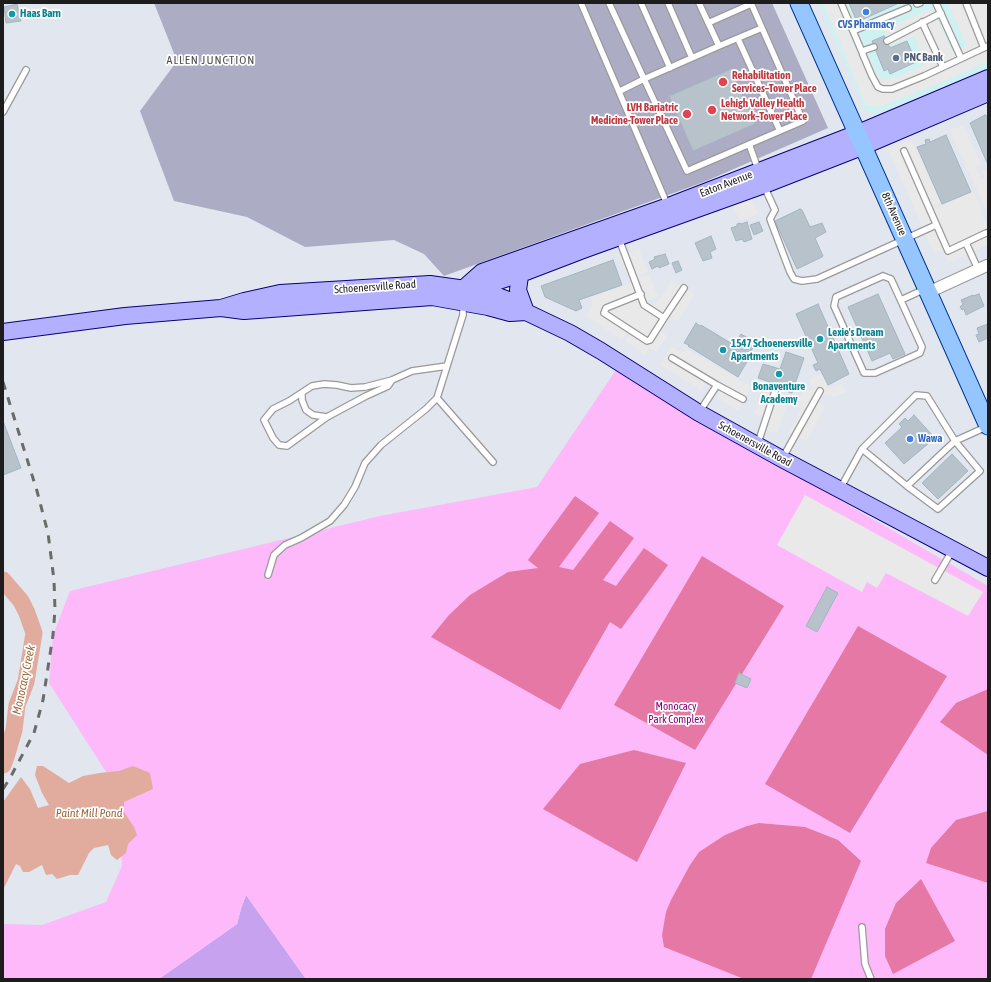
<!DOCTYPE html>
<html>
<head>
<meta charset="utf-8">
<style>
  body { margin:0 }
  #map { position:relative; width:991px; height:982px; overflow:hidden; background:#e1e6ef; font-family:"Asap Condensed",sans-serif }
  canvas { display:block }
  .frame { position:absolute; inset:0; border:4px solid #1d1d1d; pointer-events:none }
</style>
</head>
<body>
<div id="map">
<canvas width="991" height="982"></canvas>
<div class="frame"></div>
</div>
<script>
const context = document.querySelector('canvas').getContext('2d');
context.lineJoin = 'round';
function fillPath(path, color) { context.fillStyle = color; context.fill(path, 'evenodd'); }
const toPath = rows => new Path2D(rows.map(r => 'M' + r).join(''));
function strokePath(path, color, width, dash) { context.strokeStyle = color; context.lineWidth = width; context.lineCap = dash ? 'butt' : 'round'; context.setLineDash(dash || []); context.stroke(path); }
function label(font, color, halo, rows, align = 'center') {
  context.font = font + ' "Asap Condensed",sans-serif'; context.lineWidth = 3.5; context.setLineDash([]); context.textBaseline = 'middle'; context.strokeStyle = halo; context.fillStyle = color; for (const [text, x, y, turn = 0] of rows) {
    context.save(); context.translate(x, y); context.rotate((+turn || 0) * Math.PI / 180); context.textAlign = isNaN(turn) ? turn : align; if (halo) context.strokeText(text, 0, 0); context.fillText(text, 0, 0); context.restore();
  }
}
fillPath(toPath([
  [818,3,988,3,988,71,875,115,866,111]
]), '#cff1f2');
fillPath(toPath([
  [154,3,772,3,828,128,704,182,444,276,424,254,394,240,305,247,247,217,174,201,140,111,177,61]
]), '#acadc4');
fillPath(toPath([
  [246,895,306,979,159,979,237,924,241,909]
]), '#c7a2ee');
fillPath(toPath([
  [616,370,988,586,988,979,306,979,246,895,241,909,237,924,159,979,3,979,3,924,42,925,106,902,122,866,117,789,49,683,53,635,70,591,380,516,537,487]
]), '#feb9fa');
fillPath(toPath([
  [575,496,599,513,559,567,573,570,610,521,634,538,603,580,616,586,644,548,668,565,621,629,610,622,560,710,431,637,449,615,470,595,508,572,538,568,528,560],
  [702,556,784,606,695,750,614,705],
  [858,626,947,676,850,833,765,784],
  [988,689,988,755,940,722,956,703],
  [634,750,686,763,637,862,543,809,580,764],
  [988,811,988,883,926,863,931,848,956,820],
  [759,823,805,827,838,840,861,861,811,979,744,979,664,947,662,935,666,912,671,900,690,865,699,852,725,835,747,826],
  [921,879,955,941,893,974,885,956,885,929,896,903]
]), '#e578a5');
fillPath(toPath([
  [823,3,846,3,876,73,883,80,897,77,925,65,914,36,891,45,884,30,932,8,953,53,967,46,948,3,988,3,988,61,956,76,879,107,866,105],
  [963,125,981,164,976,167,981,179,985,177,982,171,988,168,988,215,950,130],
  [912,140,941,203,934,206,935,209,973,191,982,210,980,212,988,227,988,245,949,263,943,249,934,253,888,149],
  [751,198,758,214,740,221,733,206],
  [639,249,648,272,640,275,641,277,649,275,658,297,648,301,647,302,654,306,672,280,695,294,677,321,670,317,661,331,667,336,656,352,649,348,645,355,625,341,630,335,627,333,622,340,586,316,593,305,591,297,631,283,620,256],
  [671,346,683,353,686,348,752,387,738,411,716,398,720,390,707,382,702,390,660,365],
  [823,373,829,388,842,384,846,392,834,397,827,394,822,396,819,402,825,406,807,441,789,433,802,408,795,405,805,387,811,390,813,388,809,379],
  [764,386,782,392,781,393,790,396,777,434,759,427,762,417,754,414],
  [805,495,983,592,968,616,886,573,877,588,867,582,862,592,777,545]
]), '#e9e9e9');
fillPath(toPath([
  [37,766,43,766,69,783,83,776,100,773,119,771,133,766,150,773,153,789,124,802,124,812,134,827,137,835,128,844,126,853,117,860,111,855,108,845,94,848,89,853,78,875,70,875,57,879,52,874,46,875,42,865,29,872,23,872,20,866,16,864,3,890,3,802,21,777,30,789,38,808,49,805,42,793,35,775]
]), '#e1ab9e');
strokePath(toPath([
  [3,580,21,601,27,613,34,633,26,682,17,705,14,730,6,757,3,765]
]), '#e1ab9e', 17);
const building = toPath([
  [849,3,899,3,857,22,849,3],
  [17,4,21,21,6,23,4,7,17,4],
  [884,36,890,48,907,41,916,62,890,74,888,69,884,71,872,41,884,36],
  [731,69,755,124,693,151,669,96,731,69],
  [985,115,986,116,988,115,988,165,970,123,985,115],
  [946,135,971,192,942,204,917,147,926,144,925,140,929,139,930,142,946,135],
  [800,209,802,210,810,227,822,223,826,232,815,238,823,256,822,257,797,269,775,221,800,209],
  [747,222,752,239,744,242,742,239,736,241,731,228,737,226,737,224,740,223,741,224,747,222],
  [759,222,763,231,754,235,750,225,759,222],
  [711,236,716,249,710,252,712,258,703,261,695,243,711,236],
  [665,254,669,264,659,268,658,266,652,269,649,262,655,259,654,257,665,254],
  [613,260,622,285,579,300,582,308,576,311,545,297,541,286,613,260],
  [678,261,682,270,676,273,672,263,678,261],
  [878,294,905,354,893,359,890,353,872,361,848,307,878,294],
  [979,294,984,306,966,315,964,309,962,310,960,307,963,304,961,300,973,295,973,296,979,294],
  [818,304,849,374,828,385,820,369,816,371,813,365,818,363,796,314,818,304],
  [696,323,700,326,701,325,734,345,741,334,756,343,749,354,751,355,738,377,688,346,689,345,684,343,696,323],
  [988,324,988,338,979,342,976,335,979,334,977,328,988,324],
  [786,352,804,358,792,393,774,387,775,384,758,378,763,364,780,369,786,352],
  [914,415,933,436,928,442,929,443,904,464,885,443,902,427,899,424,905,418,908,421,914,415],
  [3,421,21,468,3,475,3,421],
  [952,454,968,471,938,499,922,483,952,454],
  [827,587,838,593,817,632,806,626,827,587],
  [739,673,751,679,747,688,735,683,739,673]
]);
fillPath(building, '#b7c2cb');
strokePath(building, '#a3b5c2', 1);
const lane = toPath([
  [581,3,667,204],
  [609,3,644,79,620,91],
  [641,3,670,68],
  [668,3,692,58],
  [699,3,719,46,644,79,687,171,803,121,751,3],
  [841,3,862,52],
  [936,3,961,58],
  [966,3,984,48],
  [917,4,920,3],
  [922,22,943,67],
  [708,23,751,4],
  [853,31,908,8],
  [738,39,780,131],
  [887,41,941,13],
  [719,46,762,28],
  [874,47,865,50,862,52,863,55,872,76,878,87,883,89,892,89,924,76,988,46],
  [3,112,26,70],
  [749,144,758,169],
  [904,151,948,251,986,233],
  [764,186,775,210,770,219,790,272,794,279,802,281,817,279,936,225],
  [619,239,644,305,664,318,684,288],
  [966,243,978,269],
  [883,276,891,279,922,347,920,353,875,373,864,373,834,306,836,297,883,276],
  [641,294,606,308,604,313,647,341,650,340,664,318],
  [901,300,925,289],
  [672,358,717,385,700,411],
  [392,380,388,386,366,396,327,417,287,446,279,445,273,438,264,420,273,409,289,401,312,386,324,384,337,385,351,388,365,387,392,380,412,371,447,366],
  [717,385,743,399],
  [302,393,302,400,306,410,313,415,327,417],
  [437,398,493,462],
  [758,443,775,391],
  [862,449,907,486,955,441,986,427],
  [782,459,820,391],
  [840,489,862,449,916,395,927,396,955,441,980,471,938,509,907,486],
  [268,575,274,555,285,545,301,538,330,521,344,505,355,487,365,463,381,445,426,409,437,398,463,315,463,304],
  [935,580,952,551],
  [862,927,865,964,871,979]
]);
const street = toPath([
  [929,292,988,265]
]);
const secondary = toPath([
  [523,273,520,276,518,290,526,312],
  [464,288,482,272,674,204,858,133,988,78],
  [432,297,464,288,490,284,523,273,583,250,764,185,864,146,988,93],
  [221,308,244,301,280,293,430,284,487,292,516,303,526,312,570,333,601,351,699,413,782,459,988,568],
  [3,332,125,316,221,308,244,311,432,297,488,307,510,313,526,312]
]);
const primary = toPath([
  [799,3,988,426]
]);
strokePath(lane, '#9a9a9a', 8);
strokePath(street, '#9a9a9a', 13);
strokePath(secondary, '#0a0077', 18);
strokePath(primary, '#003595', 19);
strokePath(lane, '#fff', 5.5);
strokePath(street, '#fff', 11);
strokePath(secondary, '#b2b0ff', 16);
strokePath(primary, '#96c6ff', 17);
strokePath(toPath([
  [3,382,37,491,48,533,54,580,55,610,53,635,43,700,34,733,10,778,3,789]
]), '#6b6b6b', 3, [8, 8]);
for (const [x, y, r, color] of [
  [866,12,4,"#3f7fe0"],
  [12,14,4,"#0f9aa8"],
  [896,58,4,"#5c6f8a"],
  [723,82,5,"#e0444e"],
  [712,110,5,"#e0444e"],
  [687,114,5,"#e0444e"],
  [820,339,4,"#0f9aa8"],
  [723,350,4,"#0f9aa8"],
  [779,374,4,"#0f9aa8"],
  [910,439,4,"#3f7fe0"]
]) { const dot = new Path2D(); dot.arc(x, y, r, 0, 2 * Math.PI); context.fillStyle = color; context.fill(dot); strokePath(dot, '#fff', 1.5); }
label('bold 11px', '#0d838f', '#fff', [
  ["Haas Barn",20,14],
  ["Lexie's Dream",828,333],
  ["Apartments",828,346],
  ["1547 Schoenersville",731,344],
  ["Apartments",731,357],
  ["Bonaventure",779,387,"center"],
  ["Academy",779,400,"center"]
], 'left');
label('bold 11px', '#366cbe', '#fff', [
  ["CVS Pharmacy",866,25],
  ["Wawa",918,439,"left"]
]);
label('bold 11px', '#4e5e75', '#fff', [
  ["PNC Bank",904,58]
], 'left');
label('bold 11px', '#be3a42', '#fff', [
  ["Rehabilitation",732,76],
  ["Services–Tower Place",732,89],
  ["Lehigh Valley Health",721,104],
  ["Network–Tower Place",721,117],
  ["LVH Bariatric",678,108,"right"],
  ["Medicine-Tower Place",678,121,"right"]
], 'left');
label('11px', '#1d1d1d', '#fff', [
  ["Eaton Avenue",726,184,-21],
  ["8th Avenue",894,214,66],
  ["Schoenersville Road",375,287,-4],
  ["Schoenersville Road",755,444,29]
]);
label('11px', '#83027b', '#fff', [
  ["Monocacy",676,707],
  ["Park Complex",676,720]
]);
context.letterSpacing = '1px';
label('12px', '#505050', '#fff', [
  ["ALLEN JUNCTION",211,60]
]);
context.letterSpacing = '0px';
label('italic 12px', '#9c693b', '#fff', [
  ["Monocacy Creek",24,680,-78],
  ["Paint Mill Pond",89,813]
]);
</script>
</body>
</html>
